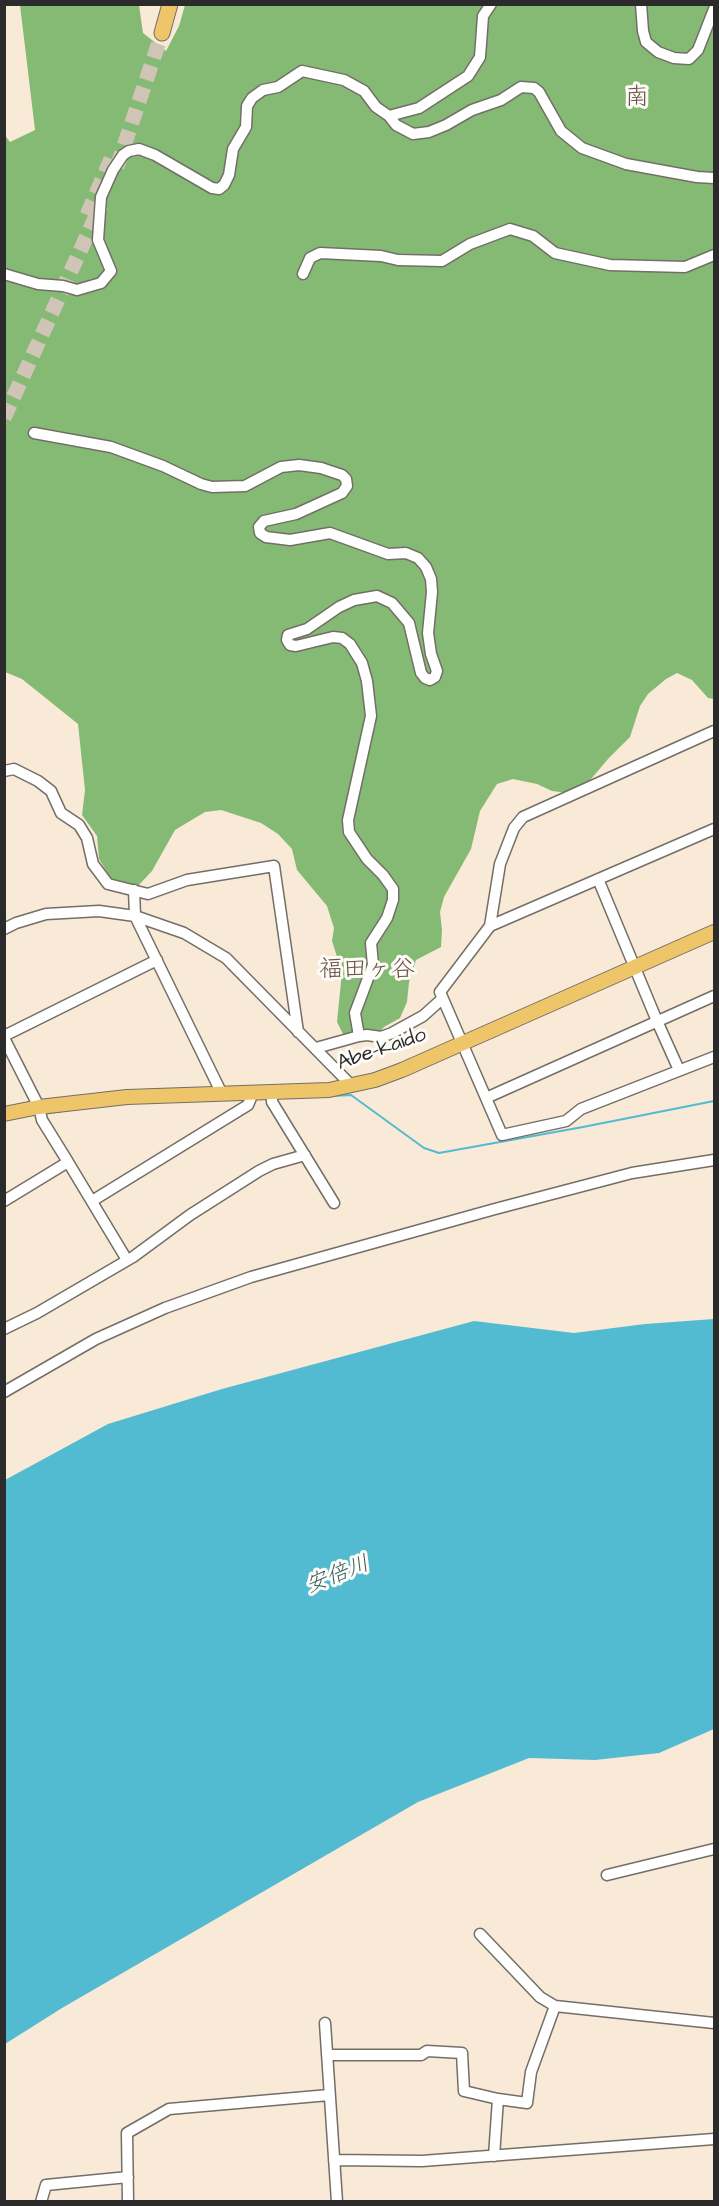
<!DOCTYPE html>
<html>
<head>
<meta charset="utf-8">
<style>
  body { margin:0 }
  #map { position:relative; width:719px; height:2206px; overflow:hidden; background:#f8ead7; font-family:"Architects Daughter",sans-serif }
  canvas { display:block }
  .frame { position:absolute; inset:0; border:6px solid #2b2b2b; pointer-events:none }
</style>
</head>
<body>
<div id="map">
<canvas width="719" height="2206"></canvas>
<div class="frame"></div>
</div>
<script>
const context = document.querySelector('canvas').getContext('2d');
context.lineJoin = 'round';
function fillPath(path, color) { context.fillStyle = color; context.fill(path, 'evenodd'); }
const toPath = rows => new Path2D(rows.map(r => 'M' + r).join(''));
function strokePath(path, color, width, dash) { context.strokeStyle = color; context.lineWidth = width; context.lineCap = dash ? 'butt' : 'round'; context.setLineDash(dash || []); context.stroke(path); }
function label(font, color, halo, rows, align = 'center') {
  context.font = font + ' "Architects Daughter","Klee One",sans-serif'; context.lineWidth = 6; context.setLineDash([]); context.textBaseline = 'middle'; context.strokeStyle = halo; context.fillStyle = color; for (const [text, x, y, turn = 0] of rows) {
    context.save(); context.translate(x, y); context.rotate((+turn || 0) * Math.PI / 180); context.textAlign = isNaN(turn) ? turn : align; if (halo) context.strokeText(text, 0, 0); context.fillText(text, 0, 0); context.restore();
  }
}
fillPath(toPath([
  [20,5,139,5,143,33,166,51,179,26,185,5,714,5,714,699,708,698,692,680,677,673,666,679,648,694,640,706,630,737,608,759,586,785,568,793,552,791,537,784,513,779,497,784,480,811,471,849,444,897,440,912,442,930,441,947,416,960,409,982,407,1002,400,1018,384,1027,377,1035,344,1036,337,1022,342,972,332,941,334,928,327,906,297,870,292,849,278,834,261,823,221,810,205,812,175,830,152,871,137,887,111,879,99,859,97,836,82,815,85,790,78,724,22,679,5,672,4,134,10,142,35,130]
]), '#85ba75');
fillPath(toPath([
  [714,1319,714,1729,659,1753,595,1760,529,1758,418,1802,62,2008,5,2044,5,1480,108,1424,222,1389,474,1321,574,1333,645,1324]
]), '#53bbd1');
strokePath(toPath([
  [333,1096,351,1095,424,1148,439,1153,583,1127,714,1101],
  [43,1114,70,1110]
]), '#53bbd1', 2);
strokePath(toPath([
  [117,167,162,33],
  [87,215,114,152],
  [4,418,101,205]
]), '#cfc4b5', 15, [15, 8]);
const minor = toPath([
  [641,4,643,31,646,42,658,52,674,58,689,59,698,50,714,9],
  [389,116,419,108,468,76,480,57,483,16,491,4],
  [4,274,38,284,63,286,77,290,101,283,111,271,98,240,101,197,113,170,123,155,129,151,139,149,155,155,212,188,219,189,224,185,229,175,233,149,246,127,247,106,252,98,263,90,278,87,302,71,344,80,364,91,376,107,389,116,396,125,413,134,429,132,446,125,472,110,501,100,521,87,534,88,539,92,561,131,582,148,626,164,697,177,714,178],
  [303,274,310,258,320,253,381,256,398,260,442,261,470,244,510,229,533,236,555,253,610,265,685,267,714,255],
  [34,433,111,447,163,466,201,484,212,487,245,486,281,467,299,465,321,468,342,475,346,479,347,486,342,493,296,514,264,521,259,527,260,533,266,537,290,540,330,533,388,554,406,553,418,558,426,567,431,579,432,592,428,633,431,654,437,671,435,677,430,680,425,678,421,673,409,623,392,603,377,596,354,600,339,607,307,629,288,635,287,640,290,645,296,646,333,637,342,638,350,644,362,663,367,681,371,716,348,820,349,832,367,859,383,875,393,889,393,900,387,918,371,943,373,965,355,1013,359,1036],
  [714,731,523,817,514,828,500,864,490,926,440,992,502,1135,566,1121,581,1109,714,1057],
  [4,771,14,769,38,781,51,791,61,813,79,825,87,838,93,864,108,884,148,894,187,880,274,866,298,1032],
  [598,879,657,1021,679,1070],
  [134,890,135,916,222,1094],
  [490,926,714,829],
  [4,929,16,923,46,914,99,911,135,916,184,933,226,958,351,1085],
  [4,1036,157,960],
  [4,1038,39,1107,42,1120,68,1162,4,1201],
  [316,1048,359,1036,367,1035,381,1037,392,1033,423,1016,442,999],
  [272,1092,272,1102,334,1203],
  [486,1098,714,996],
  [68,1162,127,1260],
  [92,1201,248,1105,253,1093],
  [4,1329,37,1313,133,1257,190,1215,259,1171,273,1164,305,1155],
  [4,1392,96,1339,165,1308,251,1277,495,1209,632,1173,714,1160],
  [607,1875,714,1849],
  [480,1934,540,1997,555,2006,714,2023],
  [325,2023,337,2202],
  [327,2055,421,2055,427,2051,462,2053,464,2091,498,2099,527,2103,531,2072,555,2006],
  [494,2156,498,2099],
  [334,2160,422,2161,714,2139],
  [41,2202,46,2185,128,2177],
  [128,2202,127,2133,169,2109,329,2095]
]);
const major = toPath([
  [4,1114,39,1107,127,1097,329,1090,375,1080,402,1070,714,932]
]);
const highway = toPath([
  [162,33,170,4]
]);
strokePath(minor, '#736e67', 13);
strokePath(major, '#736e67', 16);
strokePath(highway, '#736e67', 17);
strokePath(minor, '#fff', 10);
strokePath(major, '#eec569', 14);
strokePath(highway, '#eec569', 15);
label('21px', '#2b2b2b', '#fdfcf7', [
  ["Abe-kaido",382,1050,-19]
]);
label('italic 22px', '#395d65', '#fdfcf7', [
  ["安倍川",338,1576,-21]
]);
label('24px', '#6d5349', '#fdfcf7', [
  ["南",637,99],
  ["福田ヶ谷",367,971]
]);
</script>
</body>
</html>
